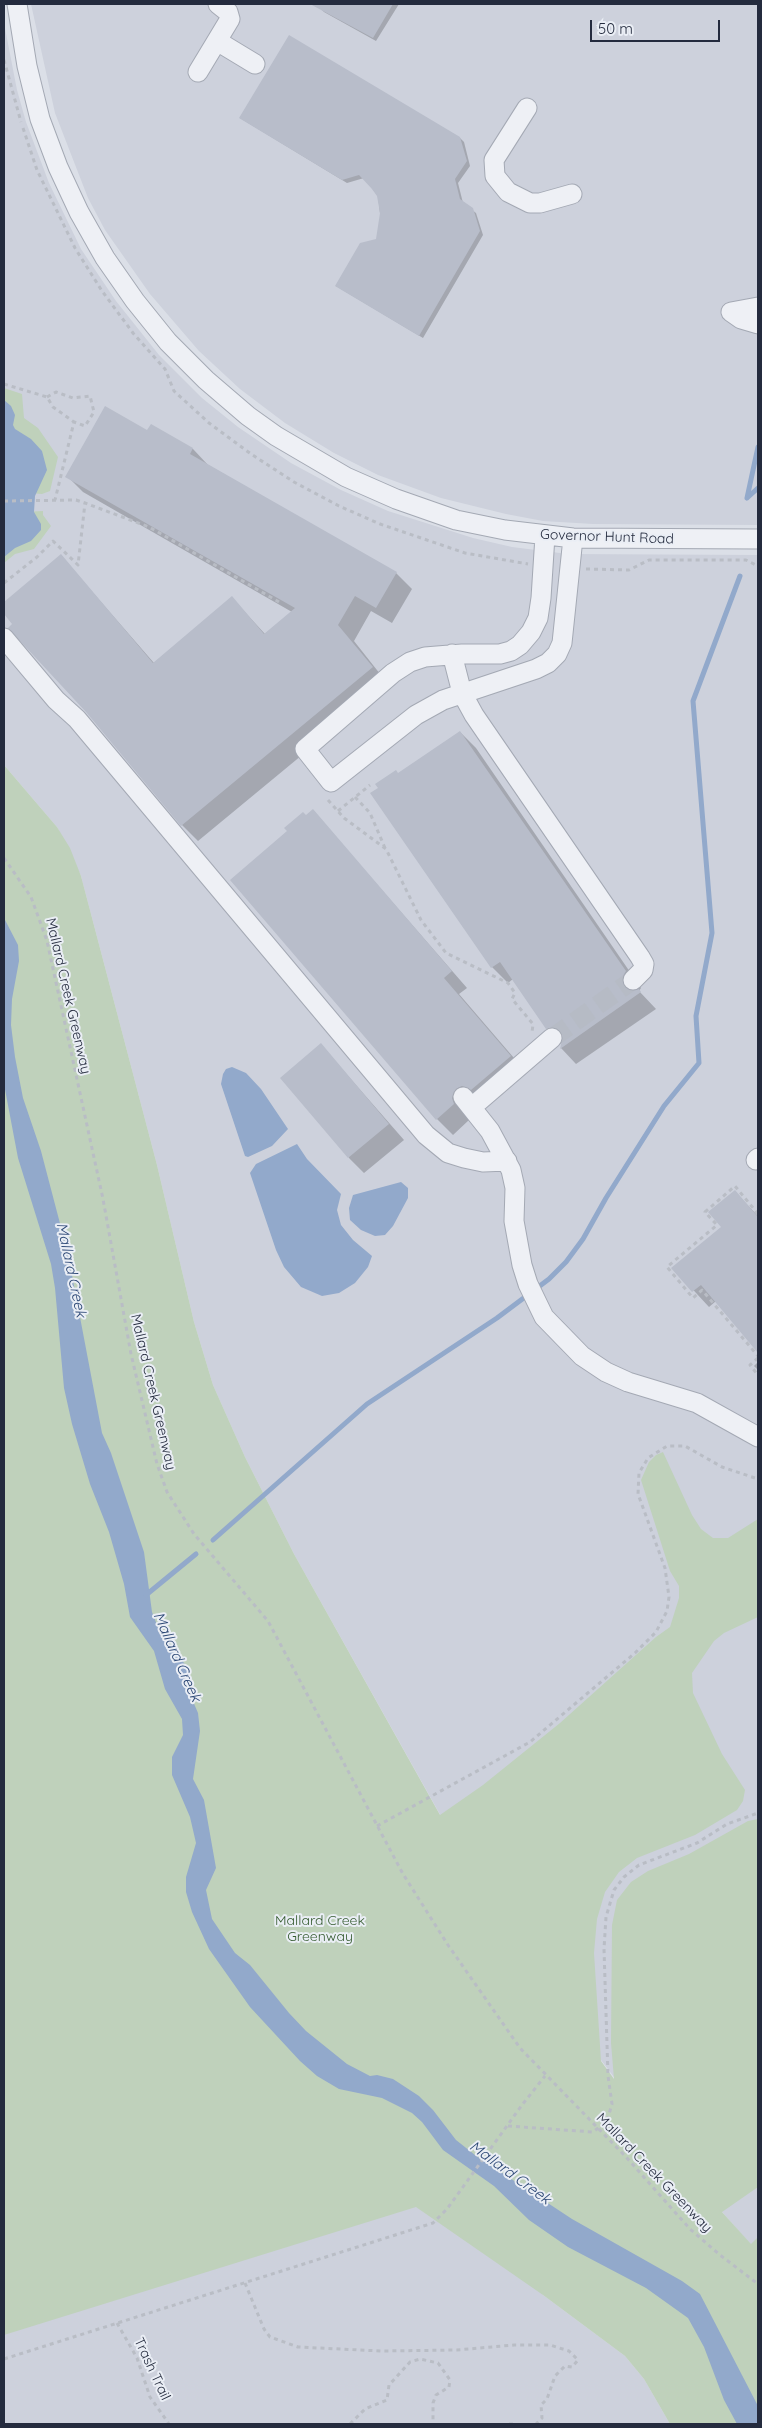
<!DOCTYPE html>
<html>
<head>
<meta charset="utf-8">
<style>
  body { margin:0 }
  #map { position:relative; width:762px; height:2428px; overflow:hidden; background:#dbdfe7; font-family:Quicksand,sans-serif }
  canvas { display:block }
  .frame { position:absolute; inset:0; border:5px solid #242b3e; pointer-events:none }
  .scale { position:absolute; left:590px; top:20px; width:130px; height:22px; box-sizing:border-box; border:2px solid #242b3e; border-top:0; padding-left:6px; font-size:15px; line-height:18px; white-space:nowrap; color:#242b3e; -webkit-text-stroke:4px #eaeef5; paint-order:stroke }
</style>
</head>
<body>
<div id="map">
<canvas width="762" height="2428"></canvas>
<div class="frame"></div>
<div class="scale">50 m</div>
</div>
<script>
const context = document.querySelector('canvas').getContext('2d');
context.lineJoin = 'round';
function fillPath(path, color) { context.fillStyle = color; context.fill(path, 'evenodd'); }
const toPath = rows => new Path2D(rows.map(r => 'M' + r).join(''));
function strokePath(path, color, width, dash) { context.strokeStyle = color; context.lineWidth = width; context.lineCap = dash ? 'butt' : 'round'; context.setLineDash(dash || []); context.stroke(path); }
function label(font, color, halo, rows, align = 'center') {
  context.font = font + ' Quicksand,sans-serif'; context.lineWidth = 4; context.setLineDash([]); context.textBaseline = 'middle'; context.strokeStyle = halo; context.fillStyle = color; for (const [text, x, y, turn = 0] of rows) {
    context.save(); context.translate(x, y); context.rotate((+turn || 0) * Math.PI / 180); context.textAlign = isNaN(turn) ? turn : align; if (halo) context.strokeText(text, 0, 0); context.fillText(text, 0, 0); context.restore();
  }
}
fillPath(toPath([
  [31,4,758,4,758,525,593,524,543,521,506,514,441,498,378,475,334,453,285,423,240,389,199,351,150,294,105,230,88,198,55,113],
  [4,23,17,90,26,122,49,183,81,249,116,301,159,355,202,398,238,427,291,463,341,490,388,511,473,538,512,547,568,554,758,555,758,2253,675,2158,555,1999,451,1834,294,1554,245,1457,213,1385,194,1322,157,1165,81,876,57,827,4,765],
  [4,1369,543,2295,625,2356,644,2379,670,2424,4,2424]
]), '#cdd1dc');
fillPath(toPath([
  [4,388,22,394,24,418,38,428,58,457,50,491,42,494,4,491],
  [43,511,43,515,51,526,34,549,15,554,4,563,4,513],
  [4,765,57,827,70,848,81,876,157,1165,194,1322,213,1385,245,1457,294,1554,440,1815,483,1785,560,1723,656,1637,670,1627,679,1598,679,1586,670,1571,641,1480,649,1462,656,1455,663,1452,692,1515,701,1529,713,1538,728,1538,758,1519,758,1617,724,1633,714,1641,692,1673,693,1693,722,1754,745,1790,743,1801,737,1810,695,1835,637,1858,619,1872,605,1892,597,1919,594,1953,601,2061,614,2079,611,2043,612,1925,617,1900,631,1882,648,1871,689,1854,748,1821,758,1819,758,2187,722,2212,751,2244,758,2237,758,2424,670,2424,644,2379,625,2356,543,2295,416,2207,4,2335]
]), '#bfd1bb');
fillPath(toPath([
  [4,400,11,406,15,415,13,425,15,429,31,439,42,451,47,470,35,496,34,512,41,524,41,530,31,541,15,548,4,557],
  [4,918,18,945,19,961,12,999,11,1025,15,1057,23,1098,41,1151,68,1254,102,1433,111,1453,144,1552,152,1612,159,1630,187,1667,192,1699,198,1713,200,1731,193,1779,204,1800,216,1868,206,1890,212,1919,235,1953,250,1965,289,2013,306,2031,347,2064,370,2076,377,2075,393,2079,419,2096,433,2110,456,2140,475,2155,572,2219,682,2281,700,2294,758,2406,758,2424,737,2424,724,2400,704,2347,688,2318,646,2288,568,2247,529,2220,494,2186,443,2150,422,2122,412,2113,382,2098,339,2089,317,2076,300,2061,250,2007,209,1949,192,1912,186,1892,186,1877,196,1843,190,1817,172,1775,172,1757,183,1735,182,1719,165,1689,154,1651,130,1617,124,1584,109,1532,90,1484,72,1424,64,1388,55,1288,51,1264,18,1158,4,1084],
  [232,1067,246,1073,261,1089,288,1129,272,1146,248,1157,245,1156,221,1084,223,1074,226,1069],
  [297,1144,307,1159,341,1194,337,1210,341,1225,353,1240,372,1256,368,1267,355,1283,339,1293,322,1296,301,1287,284,1267,276,1250,250,1173,256,1164],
  [401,1182,408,1188,408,1198,393,1226,385,1235,375,1236,361,1230,350,1220,349,1208,353,1195]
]), '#92a9cb');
fillPath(toPath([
  [323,4,399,4,376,41,324,12,320,8],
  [240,118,460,138,464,142,470,166,458,183,463,203,476,213,483,235,423,338,336,286,377,240,381,222,378,196,364,178,347,183],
  [147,432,193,449,208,465,396,573,412,589,392,623,371,611,354,641,388,684,198,841,182,825,4,612,4,604,61,556,154,663,232,598,265,634,292,612,83,492,67,476],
  [460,732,476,748,641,988,639,991,656,1009,576,1064,561,1048,562,1043,547,1028,513,979,508,983,492,967,399,775],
  [313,811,467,988,459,994,526,1072,467,1115,469,1120,453,1135,437,1119,307,817],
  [321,1045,404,1140,364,1173,349,1158],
  [735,1192,758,1216,758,1351,716,1301,709,1307,673,1268,722,1227],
  [758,1362,758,1370,754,1366]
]), '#0003');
strokePath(toPath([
  [747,498,758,447],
  [747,498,758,488],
  [213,1540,367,1404,497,1318,549,1279,566,1262,583,1239,606,1198,664,1106,699,1063,696,1016,712,933,693,701,740,576],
  [146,1595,196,1554]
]), '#92a9cb', 5);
fillPath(toPath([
  [310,4,393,4,373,38],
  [289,35,460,137,467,161,455,179,460,199,473,208,480,231,419,336,335,286,360,243,376,239,380,213,377,196,372,189,359,175,342,180,239,118],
  [105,406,147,430,151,424,193,448,190,454,397,572,376,608,355,596,338,625,373,667,181,826,86,712,8,628,12,624,4,614,4,602,61,554,153,663,232,596,264,634,295,608,65,477],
  [460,731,626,971,622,978,625,988,631,991,639,989,641,992,560,1049,563,1036,561,1031,555,1027,546,1029,500,962,491,968,370,793,378,788,375,784,396,770,398,773],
  [313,809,452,971,444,978,511,1056,471,1090,462,1086,456,1089,452,1098,454,1104,436,1120,230,880,287,831,284,828,303,812,306,815],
  [321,1043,389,1124,348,1158,280,1078],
  [735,1190,758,1217,758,1353,701,1285,692,1292,671,1268,721,1227,708,1212]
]), '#b8bdca');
strokePath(toPath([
  [552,1038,633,980]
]), '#b6bbc5', 19, [19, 9]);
const minor = toPath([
  [17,4,27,66,40,119,58,167,79,212,105,258,135,301,168,342,206,380,248,416,276,436,346,477,396,499,456,520,505,530,573,538,758,539],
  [217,41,255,64],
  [198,72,230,19,228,12,218,4],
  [527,108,494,160,495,176,508,192,530,203,540,203,572,194],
  [758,307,731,312,741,319,758,324],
  [545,536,541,598,538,618,531,632,520,645,511,651,500,654,462,654,425,657,410,662,393,673,305,749,331,782,416,715,443,700,536,669,548,663,557,654,562,643,573,538],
  [4,638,56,700,77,719,426,1135,448,1153,464,1158,483,1162,507,1161],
  [452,654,462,693,474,715,640,957,644,964,643,970,633,980],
  [463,1097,490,1131,511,1170,515,1188,514,1221,522,1265,528,1284,544,1317,582,1356,606,1372,628,1382,697,1403,758,1437],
  [472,1107,552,1038],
  [756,1160,758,1158]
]);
strokePath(minor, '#a4a9b4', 21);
strokePath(toPath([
  [4,60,21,122],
  [23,128,37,170,75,248,102,291,133,333,165,369,174,391,209,423,251,454,294,482,339,506,380,524,465,553,528,564],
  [4,384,47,397,53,407,74,422,55,500],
  [47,397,56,392,73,398,90,396,94,412,85,426,74,422],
  [4,501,76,500,85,503,149,527,279,602],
  [586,569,629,570,649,560,746,560,758,566],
  [4,583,37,557,53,541,78,565,85,503],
  [355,797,370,813,385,848],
  [328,800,344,818,386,849,421,920,446,953,508,983,515,993,512,999,533,1024,532,1033],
  [338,811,370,785],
  [4,858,31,897,47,941,103,1199,131,1354,157,1464,167,1492,194,1534,268,1621,403,1874,448,1945,520,2048,626,2157,690,2229,720,2255,758,2284],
  [758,1214,735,1186,705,1212,717,1225,667,1267,693,1298,702,1290,758,1356],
  [758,1358,750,1365,758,1375],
  [377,1826,530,1742,635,1653,656,1632,667,1611,669,1597,665,1568,638,1494,639,1473,648,1458,667,1446,685,1446,722,1467,758,1479],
  [508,2126,593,2132,607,2121,612,2104,608,2076,604,1949,606,1917,614,1890,624,1877,639,1865,697,1843,727,1824,758,1813],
  [245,2283,264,2329,270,2337,298,2347,381,2351,457,2350,514,2345,550,2345,569,2351,578,2360,572,2367,565,2366,555,2376,547,2399,541,2405,542,2418,536,2424],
  [117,2323,137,2358,150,2397,169,2424],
  [4,2359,433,2223,447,2209,522,2105,545,2076],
  [350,2424,365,2409,387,2400,389,2385,410,2362,420,2359,438,2363,450,2380,449,2387,436,2395,433,2403,433,2424],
  [509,2424,514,2424]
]), '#b9bdc5', 3, [4, 4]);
strokePath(minor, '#eef0f5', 19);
label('14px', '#242b3e', '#eaeef5', [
  ["Governor Hunt Road",607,537,2],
  ["Mallard Creek Greenway",68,996,77],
  ["Mallard Creek Greenway",153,1392,77],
  ["Mallard Creek Greenway",654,2173,46],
  ["Trash Trail",152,2369,65]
]);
label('14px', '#355b30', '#eaeef5', [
  ["Mallard Creek",320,1921],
  ["Greenway",320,1937]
]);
label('italic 15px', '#2b4775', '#eaeef5', [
  ["Mallard Creek",71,1270,78],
  ["Mallard Creek",177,1657,66],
  ["Mallard Creek",510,2173,36]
]);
</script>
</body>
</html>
